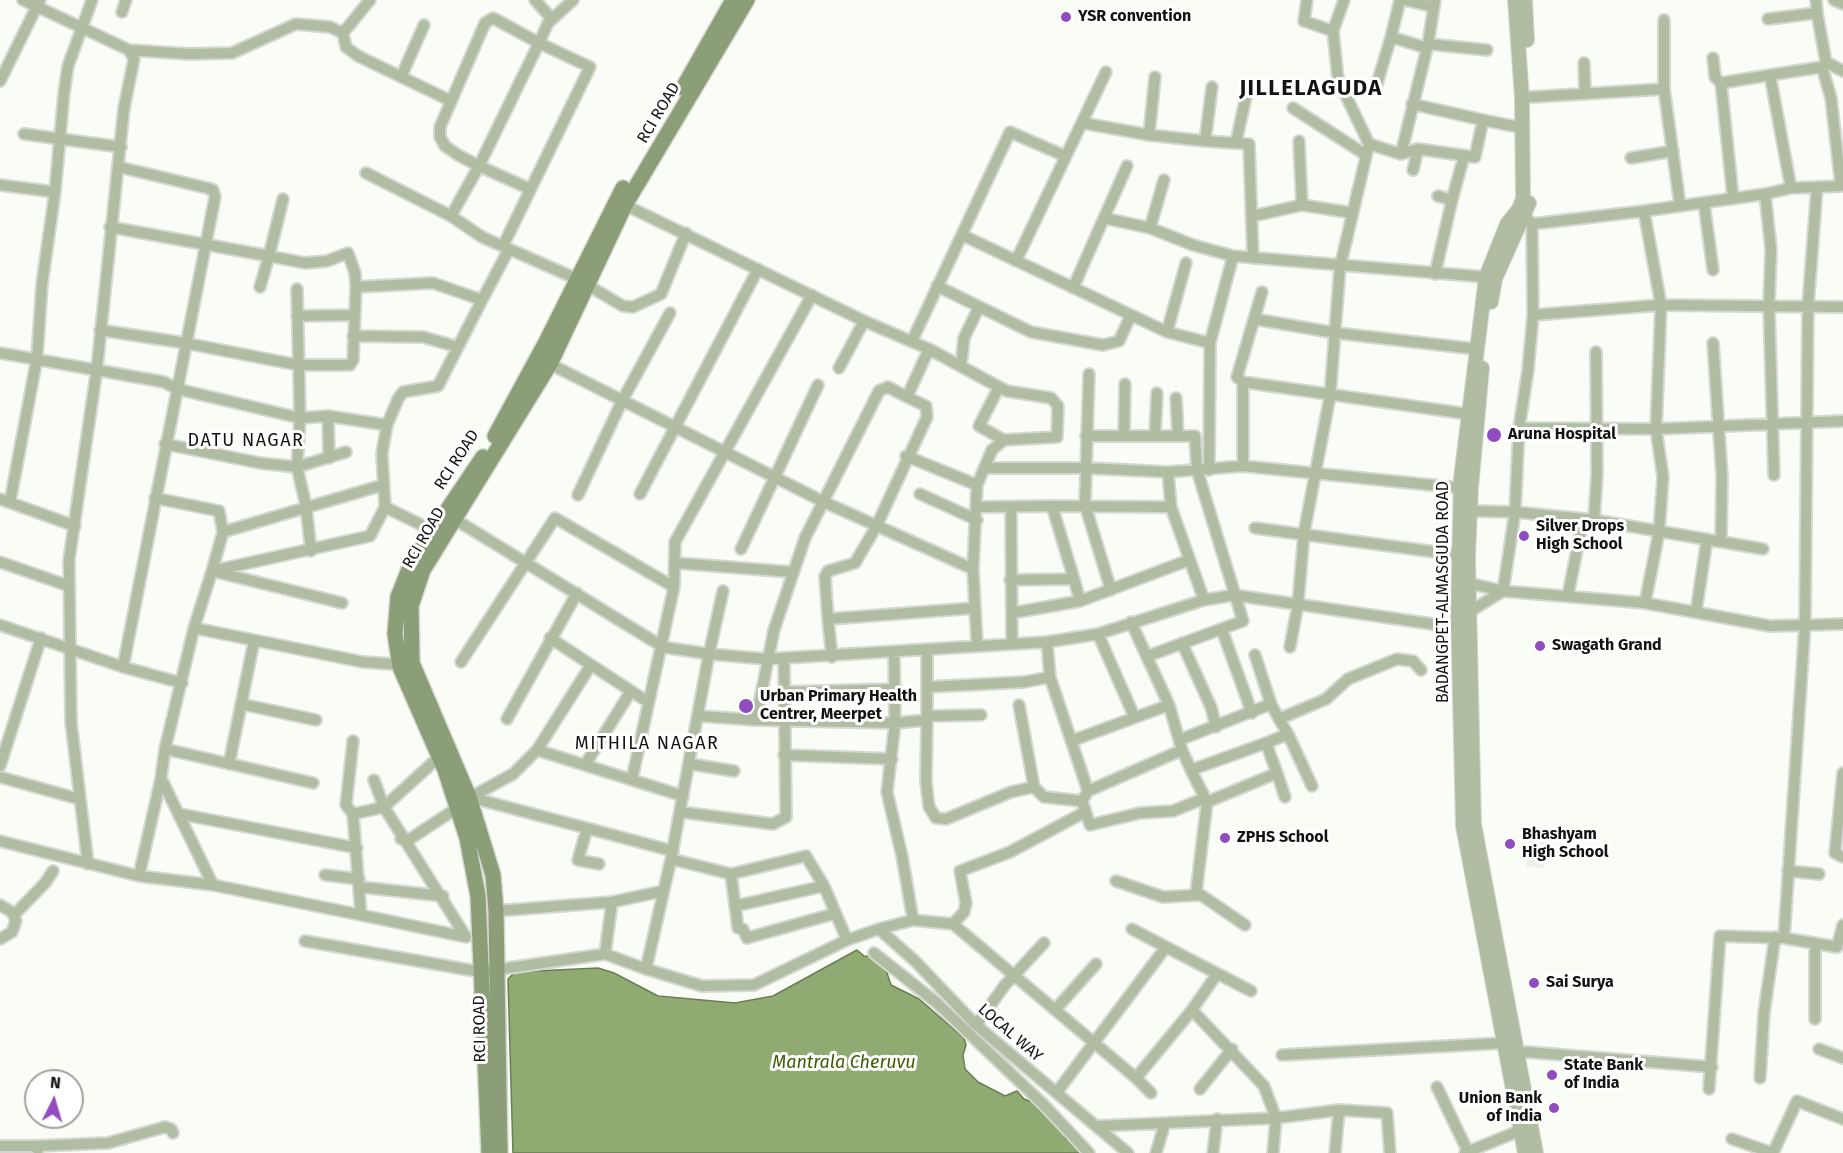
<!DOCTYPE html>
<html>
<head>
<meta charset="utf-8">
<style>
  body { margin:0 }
  #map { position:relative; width:1843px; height:1153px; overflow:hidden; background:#f9fdf5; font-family:"Fira Sans",sans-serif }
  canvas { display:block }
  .north { position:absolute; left:24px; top:1069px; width:60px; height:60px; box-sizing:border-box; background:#fff; border:2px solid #a1a1a0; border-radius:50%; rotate:5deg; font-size:16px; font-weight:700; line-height:24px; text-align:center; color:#131411 }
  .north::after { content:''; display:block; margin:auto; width:21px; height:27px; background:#914cc0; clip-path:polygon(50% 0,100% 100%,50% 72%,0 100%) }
</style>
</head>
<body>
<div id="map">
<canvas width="1843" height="1153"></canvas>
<div class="north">N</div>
</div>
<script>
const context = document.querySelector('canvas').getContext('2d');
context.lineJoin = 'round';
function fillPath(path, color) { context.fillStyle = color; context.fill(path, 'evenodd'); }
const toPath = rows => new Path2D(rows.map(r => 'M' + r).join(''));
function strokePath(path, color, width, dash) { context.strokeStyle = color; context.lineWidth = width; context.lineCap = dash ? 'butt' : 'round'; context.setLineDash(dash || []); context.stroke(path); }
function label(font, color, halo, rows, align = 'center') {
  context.font = font + ' "Fira Sans",sans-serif'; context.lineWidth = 6; context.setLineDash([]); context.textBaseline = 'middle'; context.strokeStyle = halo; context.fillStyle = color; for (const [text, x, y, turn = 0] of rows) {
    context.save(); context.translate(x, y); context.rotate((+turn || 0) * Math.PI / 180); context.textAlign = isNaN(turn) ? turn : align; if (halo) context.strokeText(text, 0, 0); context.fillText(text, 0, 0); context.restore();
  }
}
fillPath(toPath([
  [1528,829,1546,829,1544,868,1526,866]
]), '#eaf2e3');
const water = toPath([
  [857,950,864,956,875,957,885,967,891,985,919,999,964,1038,966,1045,963,1055,965,1069,978,1082,1005,1096,1017,1091,1024,1099,1036,1103,1061,1129,1066,1139,1076,1143,1085,1153,513,1153,508,979,515,972,598,968,614,973,658,996,735,1003,773,996,857,950]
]);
fillPath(water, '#8fab72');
strokePath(water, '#6a7e55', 1.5);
const minor = toPath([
  [23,0,129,50,134,59,124,108,97,368,69,560,71,722,88,864],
  [370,0,343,33,346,47,358,56,451,101],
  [535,0,552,19],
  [1307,0,1304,21,1333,31],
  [1405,0,1434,7],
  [1816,0,1817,13],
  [1834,0,1843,4],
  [122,12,126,0],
  [1664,20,1664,89,1680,205],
  [1391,37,1400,0],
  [1428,44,1487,50],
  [129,50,189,54,232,53,296,24,330,27,343,33],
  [1713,58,1715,77,1721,83],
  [1826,62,1843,71],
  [1584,63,1585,92],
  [401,77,424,25],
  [0,81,40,0],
  [1376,87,1391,37,1427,48],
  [1531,97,1664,89],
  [1412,104,1483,120],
  [1293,108,1366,155],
  [1083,123,1149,135,1205,141,1212,87],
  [24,134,121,147],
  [1149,135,1155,77],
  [1205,141,1249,144,1253,258],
  [1299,141,1302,205],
  [1236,143,1248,87],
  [1369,144,1401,154,1428,44,1435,0],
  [1401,154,1418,149,1475,157,1483,120,1523,128],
  [1631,158,1673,151],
  [119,167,207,188,213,190,215,197,123,667],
  [1413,170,1418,149],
  [366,173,451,216],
  [0,185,55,192],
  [1817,187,1841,186,1831,98,1822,67],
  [530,189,479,166,458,155,445,146,440,137,440,127,485,23,493,18,539,43,479,166,451,216,482,237,577,279,623,306,633,307,661,294,686,233],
  [1765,194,1771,249,1769,306,1774,475],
  [1733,197,1721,83,1770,75],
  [1452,200,1464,156],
  [1704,203,1713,270],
  [625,205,864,321,929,349,999,387,1007,391,1051,398,1058,406,1057,437,1004,440,979,426,999,387],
  [1253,216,1302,205,1353,213],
  [1104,218,1150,228,1193,245,1233,256,1486,277],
  [1532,224,1644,211],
  [110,227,269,256,283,199],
  [1150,228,1164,180],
  [962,235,1167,332,1210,343],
  [503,246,590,67,539,43,548,23,573,0],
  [1016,261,1106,72],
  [1435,274,1452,200,1438,196],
  [937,286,1031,332,1103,345,1119,341,1131,315],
  [356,287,433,283,482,300,509,249],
  [1073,288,1127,166],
  [1533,315,1661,305,1843,307],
  [297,316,354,315],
  [1254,319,1336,333,1476,349],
  [100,330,185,343,298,365,350,365,353,360,356,287,355,273,348,253,327,261,305,263,269,256,260,287],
  [1167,332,1186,263],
  [353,336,423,337,458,347,482,300],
  [912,341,1010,132,1065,156],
  [1713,343,1722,477,1721,541],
  [0,353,164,382,177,389,300,418,328,416,387,425],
  [550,364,824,502,973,569],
  [961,366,964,338,979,307],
  [839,368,864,321],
  [1089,374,1085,505,1111,590],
  [1243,382,1468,414],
  [1176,398,1178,436],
  [328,416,329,458],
  [1519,428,1656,429,1843,421],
  [1155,435,1157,393],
  [1086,436,1195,436,1197,470,1243,621,1148,656],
  [1124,436,1125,384],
  [165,444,260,463,297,467,300,418,297,289],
  [906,456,977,485],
  [1243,466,1243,382,1237,377,1262,292],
  [984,468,1085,468,1168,472,1243,466,1461,488],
  [1209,470,1210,343,1233,256],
  [1168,472,1171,507,1204,600],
  [640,494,758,269],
  [920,494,977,520],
  [578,495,622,401,670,313],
  [155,498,219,511,223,532,212,571,342,603],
  [0,499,75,526],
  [10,502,37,358,42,284,55,192,64,93,68,66,92,0],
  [1052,506,1171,507],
  [385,507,432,530],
  [977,507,1052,506,1074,579,1010,580],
  [1011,507,1012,644],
  [1470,511,1515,512,1594,520,1763,549],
  [456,520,663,647,709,654,723,591],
  [1594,520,1597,473,1596,352],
  [1255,528,1458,555],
  [223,532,383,485],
  [741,549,818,385],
  [311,551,306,506,297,467,346,452],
  [0,562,69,586],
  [676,563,792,572],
  [1074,579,1080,601],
  [1463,582,1503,591,1645,603,1770,626,1843,624],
  [1503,591,1515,512,1519,428,1528,370,1533,315,1532,224,1521,211],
  [1568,595,1583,520],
  [1645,603,1659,532,1663,477,1656,429,1661,305,1644,211,1765,194,1791,188,1770,75,1822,67,1826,62,1817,13,1768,19],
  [1464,612,1469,612,1503,591],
  [1696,612,1707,539],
  [1012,613,1080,601,1189,560],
  [828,619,825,577,828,571,855,563,876,527,927,417,926,406,907,397,929,349],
  [1131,622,1169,705,1182,750,1191,770],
  [0,625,123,667,182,683],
  [194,628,363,662,406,665],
  [1222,630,1252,713],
  [1098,634,1134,716],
  [550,638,648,702],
  [1047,642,1050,677,1088,791,1082,801,1090,825,1140,813,1173,811,1205,798,1207,802,1277,773,1266,743,1288,734,1279,719,1326,699,1348,679,1397,659,1413,661,1421,670],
  [1182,643,1211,707,1216,727],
  [977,644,973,569,977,485,992,450,1004,440],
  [1290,647,1298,604,1304,533,1330,396,1340,267,1369,144,1338,79,1333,31,1344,0],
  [894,652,895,723,887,792,902,856,913,920],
  [1255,655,1271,704],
  [832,657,828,619,975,608],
  [461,662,555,518,674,587],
  [928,687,1024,682,1050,677],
  [785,692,897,689],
  [241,704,316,720],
  [700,716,756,720,774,630,805,538,879,391,888,387,907,397],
  [927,716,981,715],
  [507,719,577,593],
  [756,720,895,723,927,720,927,649],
  [927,720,926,782,929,807,936,818,946,819,1011,792,1034,787,1019,705],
  [1288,734,1312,786],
  [1179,740,1271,704,1279,719],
  [353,741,346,805,353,814],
  [1071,741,1169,705],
  [165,749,313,783],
  [537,750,683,796],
  [784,755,892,759],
  [229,764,254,641],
  [690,764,734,771],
  [585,765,631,691],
  [0,766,41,638],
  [1277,773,1285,797],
  [1843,773,1835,853,1843,857],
  [0,777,79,799],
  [632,779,674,587,675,542,812,295],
  [374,780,384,807,466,937],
  [1034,787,1044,797,1082,801],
  [1088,791,1182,750],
  [469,797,673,851],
  [471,797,513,774,537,750,591,665],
  [1205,798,1191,770,1266,743],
  [680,812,773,824,786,817,784,658],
  [180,814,357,848],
  [587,828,578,860,599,864],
  [401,839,407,841,457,808],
  [0,841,139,876,213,885,361,915,353,814,384,807,439,757],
  [671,859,731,874,806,856,824,886,847,940],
  [1788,871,1819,874],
  [731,874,738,928,743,929,747,938,833,914],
  [325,875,359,879],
  [139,876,161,778],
  [1116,881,1163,897,1201,895,1245,925],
  [213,885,161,778,165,749,194,628,212,571,370,536,385,507,382,453,387,425,398,399,403,392,438,386,458,347],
  [360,887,443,896],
  [1196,894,1207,802],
  [0,905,12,912,16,921,12,932,0,939],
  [735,906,824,886],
  [496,911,612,902,663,891],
  [14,915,45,883,53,871],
  [361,915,466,937],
  [953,924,964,912,966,903,960,871,1010,852,1085,812],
  [879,929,915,961,976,1025,1128,1153],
  [1132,929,1166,947],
  [1784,938,1837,947,1843,925],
  [305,941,481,972,605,954,646,969,671,859,709,654,767,659,1047,642,1098,634,1204,600,1234,595,1459,628],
  [874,953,937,1003,1044,1105,1089,1153],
  [605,954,612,902],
  [646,969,702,986,754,985,847,940,879,929,913,920,953,924,1136,1078,1192,1010,1217,974],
  [1055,1010,1096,964],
  [1192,1010,1264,1086,1276,1118,1273,1153],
  [1815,1019,1815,943],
  [976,1025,1005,985,1044,943],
  [1819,1049,1843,1058],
  [1515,1054,1527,1052,1712,1067],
  [1282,1055,1504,1043],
  [1136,1078,1151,1093],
  [1760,1078,1764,1013,1775,937],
  [1437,1087,1468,1152],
  [1200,1089,1232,1049],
  [1709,1089,1720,936,1784,938,1805,624,1808,306,1817,187,1791,188],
  [1057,1092,1166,947,1251,991],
  [1099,1126,1276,1118,1339,1110,1387,1113,1390,1153],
  [1732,1139,1773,1153,1797,1101,1843,1119],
  [0,1146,35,1146,38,1150],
  [35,1146,108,1143,165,1127,171,1129,173,1133],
  [1156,1153,1165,1123],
  [1213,1153,1217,1119],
  [1335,1153,1339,1110],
  [1465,1153,1519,1131]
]);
const tertiary = toPath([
  [1515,0,1522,98,1523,199,1519,209,1507,224,1486,277,1461,478,1458,612,1463,826,1525,1153],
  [1525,0,1527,40],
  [1491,302,1495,279,1529,203],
  [1482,368,1471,488,1468,557,1474,824,1536,1153]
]);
const secondary = toPath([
  [683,88,733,0],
  [495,436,546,342,623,188],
  [483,457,411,564,398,597,395,634,400,667,445,770,467,838,478,896,489,1153],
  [500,1153,496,911,493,875,469,797,412,663,411,606,423,570,550,364,625,205,747,0]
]);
strokePath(minor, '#d4d8d1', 14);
strokePath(tertiary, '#d4d8d1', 16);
strokePath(secondary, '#d4d8d1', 18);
strokePath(minor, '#b0bda3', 10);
strokePath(tertiary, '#b0bda3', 14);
strokePath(secondary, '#8b9e78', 15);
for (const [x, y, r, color] of [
  [1066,17,6,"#914cc0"],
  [1494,435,8,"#914cc0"],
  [1524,536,6,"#914cc0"],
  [1540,646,6,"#914cc0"],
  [746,706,8,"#914cc0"],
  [1225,838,6,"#914cc0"],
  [1510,844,6,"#914cc0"],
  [1534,983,6,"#914cc0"],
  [1552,1075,6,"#914cc0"],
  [1554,1108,6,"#914cc0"]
]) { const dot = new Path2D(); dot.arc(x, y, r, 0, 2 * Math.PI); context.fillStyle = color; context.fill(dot); strokePath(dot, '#fff', 2); }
label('bold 16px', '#131411', '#fff', [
  ["YSR convention",1078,17],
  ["Aruna Hospital",1508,435],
  ["Silver Drops",1536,527],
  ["High School",1536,545],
  ["Swagath Grand",1552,646],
  ["Urban Primary Health",760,697],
  ["Centrer, Meerpet",760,715],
  ["Bhashyam",1522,835],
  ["High School",1522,853],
  ["ZPHS School",1237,838],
  ["Sai Surya",1546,983],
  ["State Bank",1564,1066],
  ["of India",1564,1084],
  ["Union Bank",1542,1099,"right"],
  ["of India",1542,1117,"right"]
], 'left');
label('16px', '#131411', '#fff', [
  ["RCI ROAD",659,113,-59],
  ["RCI ROAD",457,460,-57],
  ["RCI ROAD",424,538,-60],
  ["BADANGPET-ALMASGUDA ROAD",1444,592,-90],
  ["RCI ROAD",480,1029,-91],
  ["LOCAL WAY",1010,1033,41]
]);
context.letterSpacing = '1.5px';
label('18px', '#131411', '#fff', [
  ["DATU NAGAR",246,441],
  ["MITHILA NAGAR",647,744]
]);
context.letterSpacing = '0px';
label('italic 18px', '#3c5c01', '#fff', [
  ["Mantrala Cheruvu",844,1063]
]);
context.letterSpacing = '1.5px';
label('bold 22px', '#131411', '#fff', [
  ["JILLELAGUDA",1311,89]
]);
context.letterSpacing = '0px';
</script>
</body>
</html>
